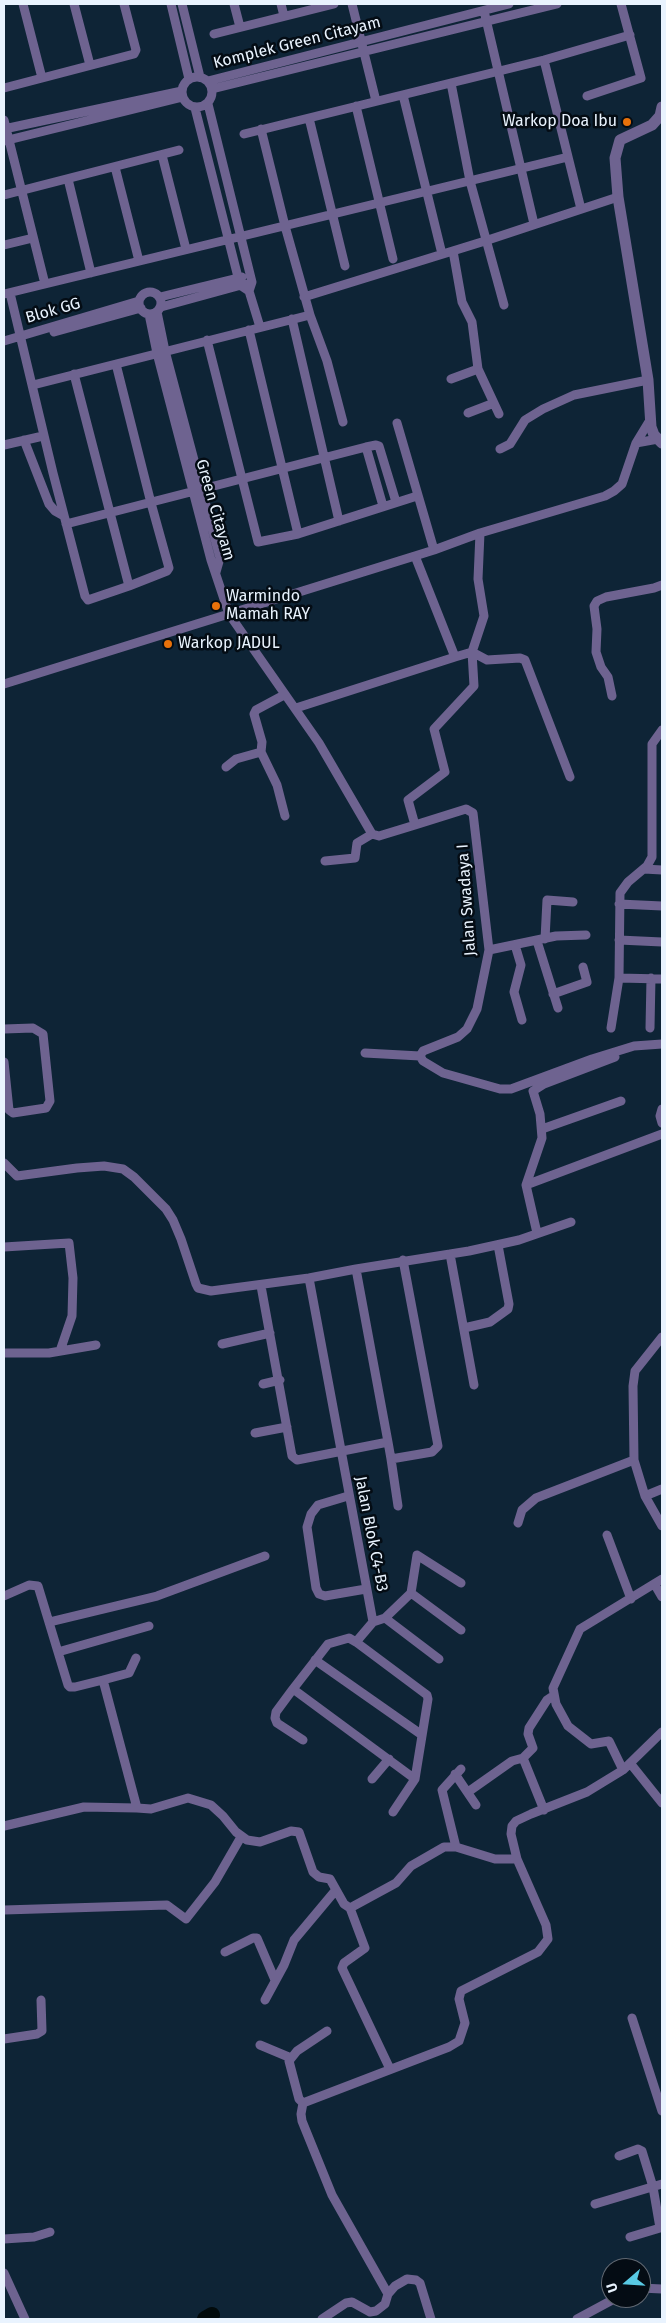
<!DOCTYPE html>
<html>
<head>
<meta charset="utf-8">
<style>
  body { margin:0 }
  #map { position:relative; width:666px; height:2323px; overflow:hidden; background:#0e2436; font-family:"Fira Sans",sans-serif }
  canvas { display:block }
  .frame { position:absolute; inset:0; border:5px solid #e9f3fe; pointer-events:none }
  .north { position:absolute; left:601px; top:2258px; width:50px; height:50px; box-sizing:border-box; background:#040c14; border:1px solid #606872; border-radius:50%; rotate:251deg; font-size:14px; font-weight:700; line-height:20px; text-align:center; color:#e9f3fe }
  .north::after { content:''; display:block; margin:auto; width:18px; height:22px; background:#58c9e3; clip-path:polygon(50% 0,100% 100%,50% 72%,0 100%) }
</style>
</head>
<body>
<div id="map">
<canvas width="666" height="2323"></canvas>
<div class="frame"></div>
<div class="north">U</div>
</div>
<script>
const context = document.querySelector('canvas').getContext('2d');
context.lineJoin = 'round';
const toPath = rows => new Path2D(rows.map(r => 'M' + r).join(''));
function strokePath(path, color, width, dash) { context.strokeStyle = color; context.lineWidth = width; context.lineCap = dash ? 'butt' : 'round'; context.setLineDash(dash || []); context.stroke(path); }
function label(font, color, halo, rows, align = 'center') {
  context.font = font + ' "Fira Sans",sans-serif'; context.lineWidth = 5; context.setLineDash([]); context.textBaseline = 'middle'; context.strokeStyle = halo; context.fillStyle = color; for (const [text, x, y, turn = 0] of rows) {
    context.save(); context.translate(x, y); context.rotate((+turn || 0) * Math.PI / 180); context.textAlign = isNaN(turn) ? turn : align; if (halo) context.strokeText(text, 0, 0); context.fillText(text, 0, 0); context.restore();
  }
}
strokePath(toPath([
  [205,2319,212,2315]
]), '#010a0b', 16);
strokePath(toPath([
  [23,4,42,78],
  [74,4,90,65],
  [171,4,189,79],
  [182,4,200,77],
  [234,4,240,27],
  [281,4,284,16],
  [352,4,376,101],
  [485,15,534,224],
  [214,34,334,4],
  [544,60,581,209],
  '182 92a15 15 0 1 1 30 0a15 15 0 1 1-30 0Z',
  [208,81,509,4],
  [451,83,470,181,504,305],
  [4,88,134,54,136,50,124,4],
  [212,89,557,4],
  [403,95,442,254],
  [587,96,641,78,621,4],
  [208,104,252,282,249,291],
  [356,106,393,259],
  [195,108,240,285,249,291,260,327],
  [309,118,345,266],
  [4,120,45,284,568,157],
  [4,129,182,91],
  [244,134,544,60,630,35],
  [4,141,183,97],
  [162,155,186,249],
  [115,167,139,261],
  [68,179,91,273],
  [4,195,179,150],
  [4,245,33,238],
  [453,251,462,302,472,322,478,369,499,414],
  '139 303a11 11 0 1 1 22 0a11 11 0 1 1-22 0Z',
  [10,293,53,473,85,596,88,600,129,586,167,571,169,568,151,503,116,364],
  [4,294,45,284],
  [160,297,242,277],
  [304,297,485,241,618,197],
  [161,307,245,284],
  [157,312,165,351,220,558,216,572],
  [149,314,157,353,211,560,229,614,319,743,372,834,379,836,415,825,408,800,445,772,434,729,474,686,472,652],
  [310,315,327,361,343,422],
  [292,319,339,521],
  [249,330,298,534],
  [54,332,141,308],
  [207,340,258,542,298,534,417,496],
  [4,341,139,301],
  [74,374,129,586],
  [451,379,478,369],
  [33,385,310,315,285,226,261,129],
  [468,413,494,403],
  [397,423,434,550],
  [24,440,49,504,55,511,64,516],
  [636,443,658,439],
  [4,445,43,436],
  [366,447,376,445,379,446,396,502],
  [500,449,510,444,525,420,543,409,574,395,648,380],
  [66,524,366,447,383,506],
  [415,556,455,657,472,652,484,616,478,579,480,533],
  [472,652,487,660,520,658,525,660,570,777],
  [4,684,434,550,480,533,605,496,614,491,622,484,636,443,650,420],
  [284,695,256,710,254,714,262,742,261,752,277,785,285,816],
  [612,696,608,677,601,667,596,652,597,629,594,606,597,601,606,597,654,588,662,585],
  [296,708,455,657],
  [226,767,236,759,261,752],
  [415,825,466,809,473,813,489,950,477,1009,467,1029,458,1037,423,1051,420,1056,423,1061,443,1073,500,1089,511,1089,592,1059,634,1046,662,1044],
  [325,861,355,858,357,843,372,834],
  [644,869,662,870],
  [619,904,662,906],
  [545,939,547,900,573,902],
  [619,940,662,942],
  [537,941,558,1008],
  [515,945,521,965,514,992,522,1020],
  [489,950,556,936,586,935],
  [619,978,662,979],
  [553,994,587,982,583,967],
  [611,1028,619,978,620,893,628,882,647,866,652,857,652,744,662,730],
  [650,1028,651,978],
  [4,1029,33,1028,43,1034,50,1101,46,1108,13,1113,9,1110,4,1062],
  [365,1053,420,1056],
  [662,1109,660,1116,662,1123],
  [542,1129,621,1101],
  [4,1163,17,1176,77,1168,104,1166,123,1169,134,1177,166,1209,173,1220,181,1239,196,1284,198,1288,211,1291,309,1278,356,1269,469,1251,519,1240,571,1222],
  [526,1185,662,1134],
  [537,1233,526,1185,542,1138,540,1114,533,1091,544,1084,615,1057],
  [4,1247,69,1243,73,1278,72,1316,60,1351],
  [450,1254,474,1385],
  [309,1278,373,1622],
  [261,1286,292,1456,297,1460,388,1442,356,1269],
  [464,1328,490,1322,508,1309,509,1304,498,1245],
  [662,1337,635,1371,633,1386,634,1460,645,1496,662,1526],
  [222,1344,270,1333],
  [4,1353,49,1353,96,1345],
  [263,1384,280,1380],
  [255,1433,287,1427],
  [388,1442,391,1459,432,1452,438,1446,403,1260],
  [391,1459,398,1506],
  [348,1496,318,1505,311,1514,307,1527,316,1588,319,1594,325,1596,366,1589],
  [645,1496,662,1489],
  [518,1523,522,1510,536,1498,634,1460],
  [607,1535,631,1599],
  [655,1585,662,1597],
  [411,1593,461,1630],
  [4,1596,29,1585,38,1586,68,1685,70,1687,75,1687,103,1680,137,1808,151,1809,188,1798,211,1805,223,1816,236,1832,247,1840,260,1842,291,1831,299,1832,313,1872,319,1877,330,1879,344,1904,350,1908,396,1883,411,1866,444,1847,456,1847,495,1859,517,1859],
  [385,1618,439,1659],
  [49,1622,157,1596,265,1556],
  [356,1642,427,1695,428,1699,415,1779,393,1812],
  [58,1652,149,1626],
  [315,1660,422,1735],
  [103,1680,129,1673,136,1658],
  [293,1689,276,1712,275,1718,277,1723,303,1740],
  [630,1763,662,1803],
  [623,1770,609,1741,591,1744,568,1726,556,1704,553,1688,580,1629,662,1579],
  [455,1774,476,1805],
  [372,1779,389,1759],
  [415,1779,293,1689,328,1644,349,1638,356,1642,373,1622,385,1618,411,1593,417,1555,461,1583],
  [468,1792,512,1761,523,1758],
  [544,1810,523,1758,533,1748,528,1734,529,1728,547,1700,553,1696],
  [4,1826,84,1807,137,1808],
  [456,1847,442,1790,461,1769],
  [350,1908,365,1948,344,1963,342,1968,390,2069],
  [4,1910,167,1905,186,1919,215,1882,241,1837],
  [225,1952,253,1938,257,1938,275,1980],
  [265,2000,284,1965,294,1940,335,1891],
  [632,2018,662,2111],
  [4,2039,37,2034,42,2031,41,2000],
  [260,2045,291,2058],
  [303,2103,299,2099,289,2061,297,2051,327,2031],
  [619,2156,638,2149,642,2151,653,2187,660,2228,630,2237],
  [595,2204,662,2184],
  [4,2239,34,2237,50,2232],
  [4,2273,25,2319],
  [641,2288,662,2289],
  [388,2294,332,2195,302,2121,301,2114,303,2103,449,2047,459,2041,465,2023,459,1999,461,1991,538,1952,548,1939,546,1925,517,1859,511,1834,512,1826,516,1821,531,1814,587,1792,623,1770,662,1732],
  [322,2319,346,2303,352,2302,370,2312,376,2311,385,2304,388,2294,395,2286,407,2279,416,2280,420,2283,431,2319],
  [577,2319,616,2298]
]), '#6e6390', 9);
strokePath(toPath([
  [662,107,660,116,652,125,620,140,615,158,618,197,648,380,651,427,654,435,662,443]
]), '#6e6390', 11);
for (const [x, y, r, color] of [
  [627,122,5,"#e8710a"],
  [216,606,5,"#e8710a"],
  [168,644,5,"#e8710a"]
]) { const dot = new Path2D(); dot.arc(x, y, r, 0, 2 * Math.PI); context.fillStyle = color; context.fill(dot); strokePath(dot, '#040c14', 2); }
label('16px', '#e9f3fe', '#040c14', [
  ["Komplek Green Citayam",297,43,-14],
  ["Blok GG",53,311,-16],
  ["Green Citayam",215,510,74],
  ["Jalan Swadaya I",467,900,-94],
  ["Jalan Blok C4-B3",371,1534,79]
]);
label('16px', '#e9f3fe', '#040c14', [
  ["Warkop Doa Ibu",617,122,"right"],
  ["Warmindo",226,597],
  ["Mamah RAY",226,615],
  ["Warkop JADUL",178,644]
], 'left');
</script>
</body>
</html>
